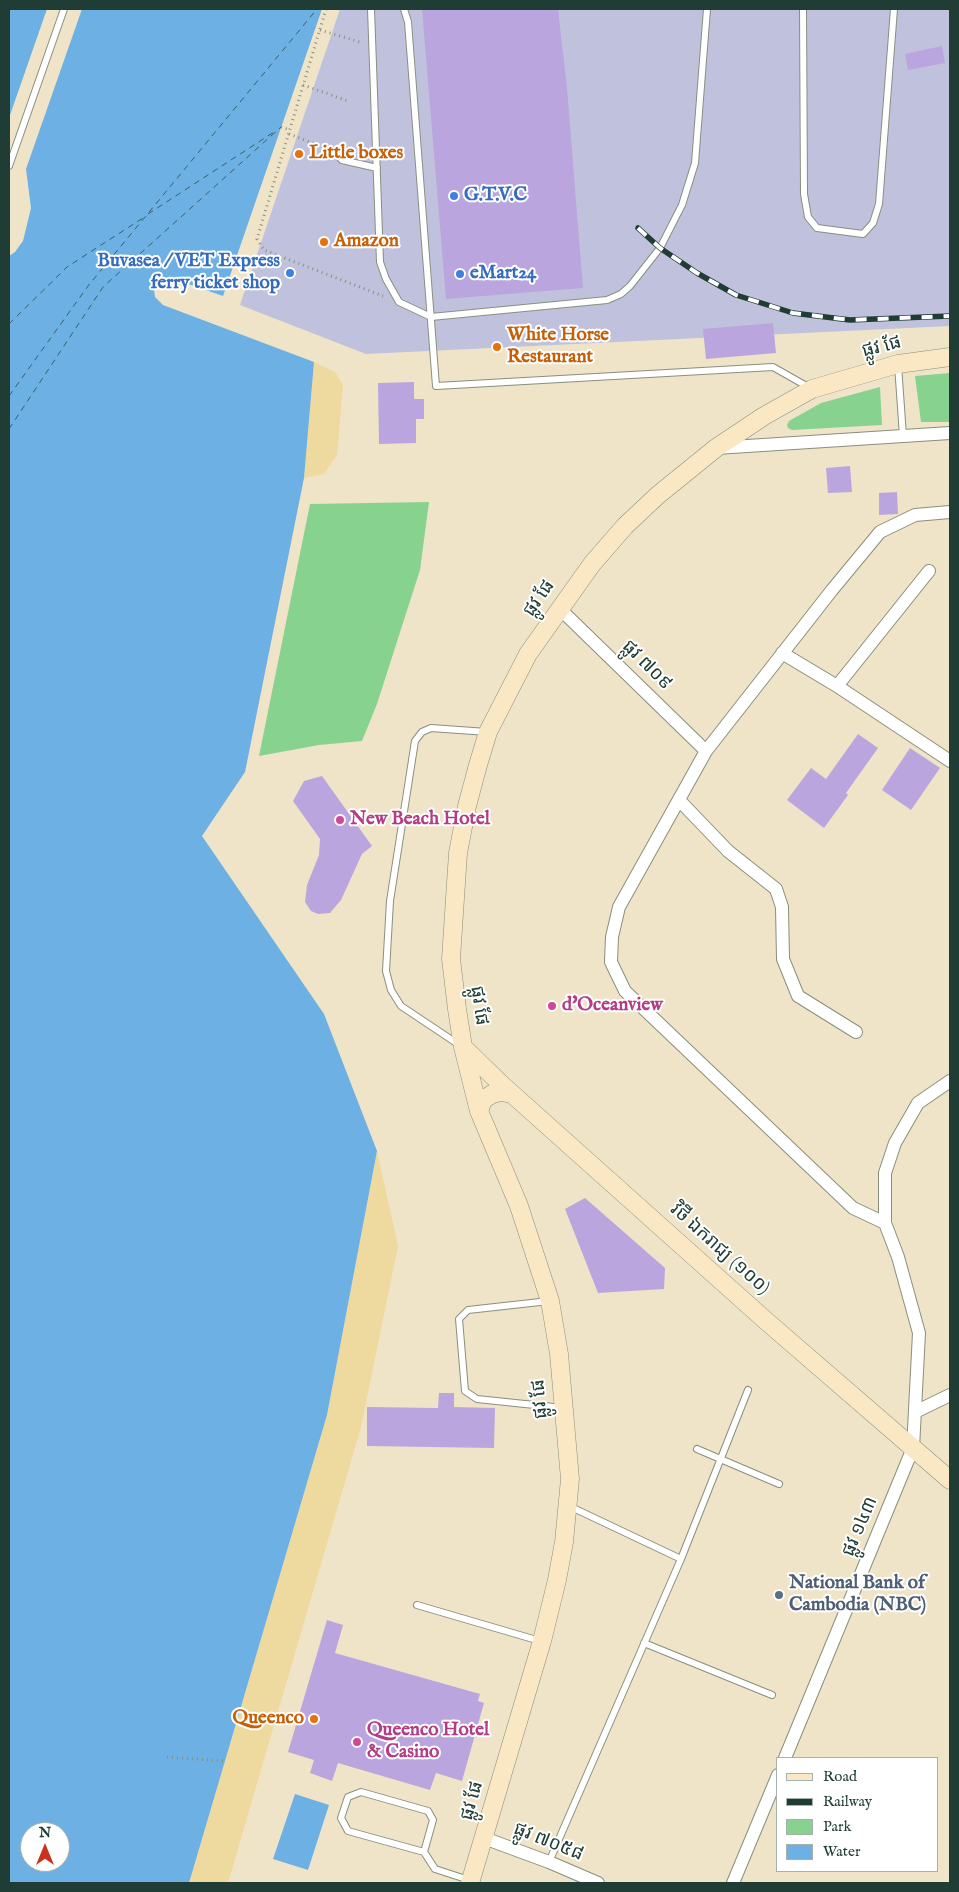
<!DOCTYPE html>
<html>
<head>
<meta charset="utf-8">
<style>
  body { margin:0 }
  #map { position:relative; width:959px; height:1892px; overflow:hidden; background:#efe4c7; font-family:"IM FELL English",serif }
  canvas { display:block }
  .frame { position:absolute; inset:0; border:10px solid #1f3d34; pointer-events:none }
  .legend { position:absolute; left:776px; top:1757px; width:162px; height:115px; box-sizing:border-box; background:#fff; border:1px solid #a5b1ae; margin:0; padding:6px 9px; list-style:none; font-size:15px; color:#1f3d34 }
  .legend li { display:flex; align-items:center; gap:10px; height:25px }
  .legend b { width:25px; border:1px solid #a5b1ae }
  .north { position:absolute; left:20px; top:1822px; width:50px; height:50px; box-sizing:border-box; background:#fff; border:1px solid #a5b1ae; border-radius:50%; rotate:0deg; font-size:14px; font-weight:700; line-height:20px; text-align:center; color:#1f3d34 }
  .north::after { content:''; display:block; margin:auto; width:18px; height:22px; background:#c8321e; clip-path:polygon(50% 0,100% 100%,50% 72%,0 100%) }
</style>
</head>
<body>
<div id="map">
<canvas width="959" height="1892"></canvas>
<div class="frame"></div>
<ul class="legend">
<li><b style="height:6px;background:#fae7c3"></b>Road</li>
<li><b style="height:6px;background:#1f3d34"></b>Railway</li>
<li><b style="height:14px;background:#88d28f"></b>Park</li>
<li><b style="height:14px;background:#6db0e3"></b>Water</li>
</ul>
<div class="north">N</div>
</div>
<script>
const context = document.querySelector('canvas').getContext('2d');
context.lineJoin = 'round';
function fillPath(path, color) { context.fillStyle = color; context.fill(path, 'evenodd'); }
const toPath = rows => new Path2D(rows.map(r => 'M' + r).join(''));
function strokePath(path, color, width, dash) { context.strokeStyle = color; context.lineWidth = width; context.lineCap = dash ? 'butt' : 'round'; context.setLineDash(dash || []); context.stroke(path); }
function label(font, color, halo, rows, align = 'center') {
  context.font = font + ' "IM FELL English","Noto Sans Khmer",serif'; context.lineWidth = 4; context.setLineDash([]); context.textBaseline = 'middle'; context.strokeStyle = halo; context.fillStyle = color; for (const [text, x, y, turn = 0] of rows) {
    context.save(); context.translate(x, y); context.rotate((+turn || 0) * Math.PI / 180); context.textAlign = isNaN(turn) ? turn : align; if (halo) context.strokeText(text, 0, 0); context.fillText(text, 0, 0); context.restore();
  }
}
fillPath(toPath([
  [340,9,950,9,950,326,366,354,240,305]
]), '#c0c2dd');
fillPath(toPath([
  [950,373,950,422,921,422,915,376],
  [880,387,882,425,792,430,788,428,787,425,789,421,821,403],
  [429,502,420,570,377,704,362,741,319,745,259,756,310,504]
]), '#88d28f');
fillPath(toPath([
  [314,362,335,372,343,385,341,410,337,455,324,474,304,478],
  [377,1151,398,1246,361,1427,228,1883,189,1883,327,1415]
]), '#eeda9e');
fillPath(toPath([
  [9,9,47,9,9,118],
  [82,9,322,9,223,296,171,278,159,281,154,290,155,297,163,305,314,362,304,478,245,772,202,836,324,1014,377,1151,327,1415,189,1883,9,1883,9,256,15,252,23,241,31,208,26,169],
  [30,1832,60,1832,60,1862,30,1862],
  [295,1794,329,1805,308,1870,273,1859]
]), '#6db0e3');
strokePath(toPath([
  [148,214,277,130],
  [9,324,67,267,143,218],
  [9,396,88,286,317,9],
  [9,429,103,287,281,127]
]), '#366069', 1, [6, 5]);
fillPath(toPath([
  [422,9,558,9,567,88,583,288,446,299],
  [942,46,945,63,908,70,905,54],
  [773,323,776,353,706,359,703,329],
  [414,382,414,399,424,399,424,419,416,419,416,443,379,444,378,383],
  [850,466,852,492,828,493,826,468],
  [897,492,898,514,879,515,879,493],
  [858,734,878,748,846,793,848,795,824,828,787,800,811,768,826,779],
  [910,748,940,768,911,810,882,790],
  [322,776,372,846,362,854,341,900,330,913,318,914,311,911,305,902,307,885,319,855,320,839,293,801,304,781],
  [585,1198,665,1268,664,1289,598,1293,565,1209],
  [439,1393,454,1393,454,1407,495,1408,494,1448,367,1446,367,1407,438,1408],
  [327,1620,343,1625,335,1653,480,1694,478,1701,484,1703,462,1781,436,1773,430,1790,338,1763,332,1781,310,1773,314,1760,288,1752]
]), '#bba5df');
const lane = toPath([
  [371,9,380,262,386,279,399,302,431,317,607,300,621,294,630,286,660,248,682,205,695,163,707,9],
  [404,9,408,22,436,386,773,367,810,388],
  [803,9,804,194,808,217,817,228,863,234,873,223,879,204,894,9],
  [335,152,342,160,377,168],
  [9,166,64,9],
  [898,365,903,436],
  [458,1044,401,1006,391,990,386,971,390,901,415,741,422,732,431,728,487,732],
  [549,1301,468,1310,459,1319,465,1391,477,1399,563,1408],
  [697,1449,779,1484],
  [569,1506,681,1559],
  [417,1605,540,1641],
  [644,1643,772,1695],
  [424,1852,433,1820,428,1811,361,1792,348,1797,341,1818,348,1831,424,1852,435,1869,469,1880],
  [549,1862,681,1559,748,1390]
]);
const street = toPath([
  [716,448,950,433],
  [559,608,706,751],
  [782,653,837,686,950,761],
  [837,686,929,571],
  [679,800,728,851,776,889,782,907,783,959,798,996,856,1032],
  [885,1223,853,1208,625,991,611,962,612,937,619,907,706,751,832,590,880,532,915,515,950,512],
  [915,1412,950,1395],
  [785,1758,913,1448,919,1333,898,1257,885,1223,885,1173,895,1143,918,1103,950,1081],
  [484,1838,549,1862,598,1883],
  [733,1883,778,1775]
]);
const secondary = toPath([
  [463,1047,501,1084,765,1320,950,1480],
  [479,1111,483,1100,492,1094,501,1092,512,1094],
  [470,1883,542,1641,557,1580,564,1542,570,1479,559,1354,550,1301,519,1206,479,1111,463,1047,457,1009,451,959,458,853,467,806,478,765,488,732,528,654,592,564,625,526,658,495,716,448,764,416,812,389,898,364,950,357]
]);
strokePath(lane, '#87907e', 8);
strokePath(street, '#87907e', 14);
strokePath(secondary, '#87907e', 19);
strokePath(toPath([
  [326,9,257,239,264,250,383,296],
  [320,30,363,43],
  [303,85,348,101],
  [281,127,290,130],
  [289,134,328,149],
  [167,1757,225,1761]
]), '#87907e', 3, [1, 4]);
strokePath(lane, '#fff', 6);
strokePath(street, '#fff', 12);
strokePath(secondary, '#fae7c3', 18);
const rail = toPath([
  [638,228,660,248,697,273,736,295,793,313,850,320,950,316]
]);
strokePath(rail, '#1f3d34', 5.5);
strokePath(rail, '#fff', 4, [11]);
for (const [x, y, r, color] of [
  [299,154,5,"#e8710a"],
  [454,196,5,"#3f7fe0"],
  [324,242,5,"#e8710a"],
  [290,273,5,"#3f7fe0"],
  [460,274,5,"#3f7fe0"],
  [497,347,5,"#e8710a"],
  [340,820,5,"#d1479c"],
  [552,1006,5,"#d1479c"],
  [779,1595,5,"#5c6f8a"],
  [314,1719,5,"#e8710a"],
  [357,1742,5,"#d1479c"]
]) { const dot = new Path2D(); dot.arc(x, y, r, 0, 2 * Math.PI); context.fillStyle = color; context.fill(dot); strokePath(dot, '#fff', 2); }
label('bold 19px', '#c56008', '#fff', [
  ["Little boxes",309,154],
  ["Amazon",334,242],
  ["White Horse",507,336],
  ["Restaurant",507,358],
  ["Queenco",304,1719,"right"]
], 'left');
label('bold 19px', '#366cbe', '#fff', [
  ["G.T.V.C",464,196],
  ["Buvasea / VET Express",280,262,"right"],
  ["ferry ticket shop",280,284,"right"],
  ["eMart24",470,274]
], 'left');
label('19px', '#1f3d34', '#fff', [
  ["ផ្លូវ ផែ",882,348,-14],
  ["ផ្លូវ ផែ",540,599,-55],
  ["ផ្លូវ ៧០៩",646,666,45],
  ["ផ្លូវ ផែ",478,1006,82],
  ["វិថី ឯករាជ្យ (១០០)",719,1250,42],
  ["ផ្លូវ ផែ",541,1399,-95],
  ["ផ្លូវ ១៤៣",861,1527,-67],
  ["ផ្លូវ ផែ",473,1801,-74],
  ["ផ្លូវ ៧០៥៨",548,1843,22]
]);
label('bold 19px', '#b23c85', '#fff', [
  ["New Beach Hotel",350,820],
  ["d'Oceanview",562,1006],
  ["Queenco Hotel",367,1731],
  ["& Casino",367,1753]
], 'left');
label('bold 19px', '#4e5e75', '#fff', [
  ["National Bank of",789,1584],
  ["Cambodia (NBC)",789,1606]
], 'left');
</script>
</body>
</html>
